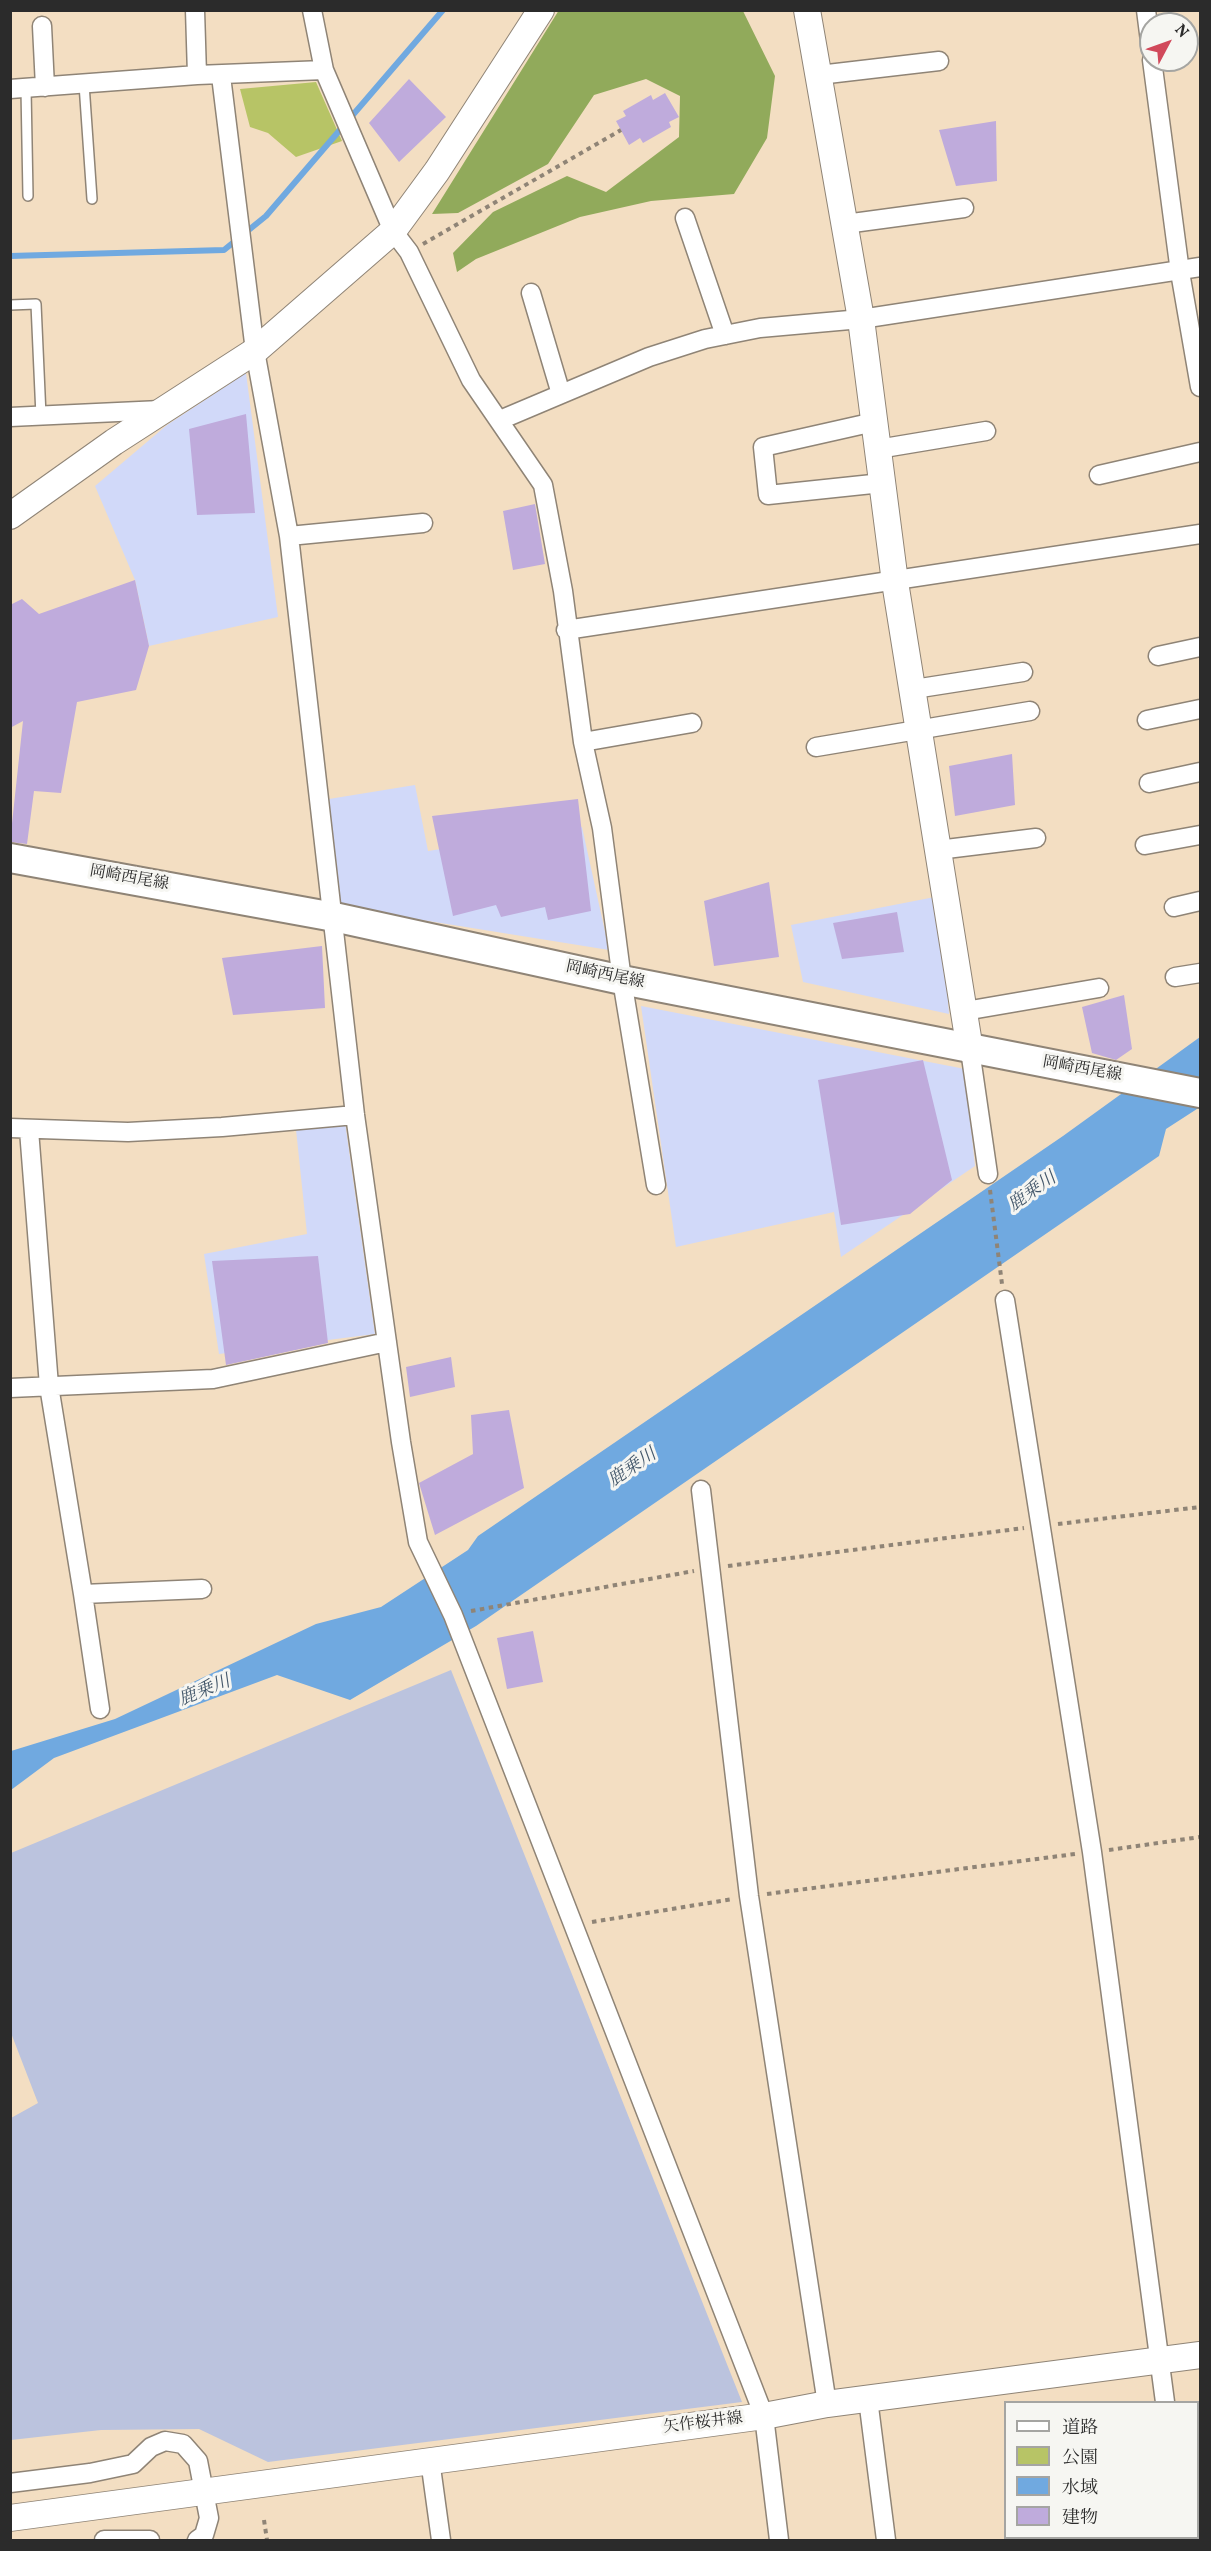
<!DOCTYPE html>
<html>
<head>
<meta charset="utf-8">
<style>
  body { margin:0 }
  #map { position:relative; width:1211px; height:2551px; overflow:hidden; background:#f3dec2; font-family:Vollkorn,"Noto Serif JP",serif }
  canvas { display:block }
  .frame { position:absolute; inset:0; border:12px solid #2b2b2b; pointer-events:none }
  .legend { position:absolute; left:1004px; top:2401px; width:195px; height:138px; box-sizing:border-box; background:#f6f6f2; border:2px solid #a5a5a2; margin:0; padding:8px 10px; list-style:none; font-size:18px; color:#2b2b2b }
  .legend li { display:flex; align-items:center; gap:12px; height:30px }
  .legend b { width:30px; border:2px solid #a5a5a2 }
  .north { position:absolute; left:1139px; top:12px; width:60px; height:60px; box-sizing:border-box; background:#f6f6f2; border:2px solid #a5a5a2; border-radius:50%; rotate:49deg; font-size:16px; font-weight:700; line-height:24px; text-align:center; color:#2b2b2b }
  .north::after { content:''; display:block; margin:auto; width:21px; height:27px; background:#d1495b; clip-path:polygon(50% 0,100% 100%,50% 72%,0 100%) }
</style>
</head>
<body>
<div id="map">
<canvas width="1211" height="2551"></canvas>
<div class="frame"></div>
<ul class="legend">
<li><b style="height:8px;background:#fff"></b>道路</li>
<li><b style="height:16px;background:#b7c466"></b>公園</li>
<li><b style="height:16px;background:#70a9e0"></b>水域</li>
<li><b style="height:16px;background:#bfabdc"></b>建物</li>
</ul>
<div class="north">N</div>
</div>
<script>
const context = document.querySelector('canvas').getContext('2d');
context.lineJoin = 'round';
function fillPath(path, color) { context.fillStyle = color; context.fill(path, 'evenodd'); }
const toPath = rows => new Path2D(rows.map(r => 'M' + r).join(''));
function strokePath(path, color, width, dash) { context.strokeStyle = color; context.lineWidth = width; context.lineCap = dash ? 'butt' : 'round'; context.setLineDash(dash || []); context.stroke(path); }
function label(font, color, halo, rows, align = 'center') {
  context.font = font + ' Vollkorn,"Noto Serif JP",serif'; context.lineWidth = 6; context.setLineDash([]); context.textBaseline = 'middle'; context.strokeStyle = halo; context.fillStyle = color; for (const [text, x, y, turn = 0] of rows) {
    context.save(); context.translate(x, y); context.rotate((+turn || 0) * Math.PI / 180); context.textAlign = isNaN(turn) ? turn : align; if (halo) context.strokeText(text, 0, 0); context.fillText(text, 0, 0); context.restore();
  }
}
fillPath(toPath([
  [246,373,278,617,149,646,135,580,95,486,167,425],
  [415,785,428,851,582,827,609,950,341,907,329,799],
  [940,896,949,1014,803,982,791,925],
  [641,1006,965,1069,975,1166,841,1257,834,1212,676,1247],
  [344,1115,375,1334,219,1354,204,1254,307,1234,295,1120]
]), '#d1d9f9');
fillPath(toPath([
  [451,1670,742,2402,268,2462,199,2429,101,2430,11,2440,11,2118,38,2103,11,2033,11,1853]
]), '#bbc3de');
fillPath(toPath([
  [316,82,342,141,296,157,268,133,250,127,240,89]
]), '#b7c466');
fillPath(toPath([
  [559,10,743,11,775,76,767,138,734,194,651,201,580,217,476,259,457,272,453,253,493,212,567,176,606,192,679,137,680,96,646,79,594,95,548,164,458,213,432,214]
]), '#91aa5b');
fillPath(toPath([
  [1200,1037,1200,1107,1166,1129,1159,1156,476,1626,350,1700,277,1675,54,1758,11,1790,11,1751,115,1719,316,1624,381,1607,468,1550,478,1536,1063,1136]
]), '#70a9e0');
strokePath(toPath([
  [10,256,224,250,266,216,443,10]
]), '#70a9e0', 6);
fillPath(toPath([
  [409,79,446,117,399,162,369,123],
  [665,93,679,117,669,122,671,127,643,143,640,138,629,145,616,121,626,116,623,111,651,95,653,100],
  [996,121,997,181,956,186,939,130],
  [246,414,255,513,197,515,189,429],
  [535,504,545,564,513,570,503,511],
  [135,580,149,646,136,690,77,702,61,793,34,791,27,844,10,842,23,721,10,728,10,605,22,599,39,614],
  [1012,754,1015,805,955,816,949,766],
  [578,799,591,911,548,920,545,907,501,917,496,905,453,916,432,816],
  [769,882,779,957,714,966,704,901],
  [897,912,904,952,842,959,833,923],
  [322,946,325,1008,233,1015,222,958],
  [1124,995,1132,1049,1116,1060,1092,1053,1082,1007],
  [923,1060,952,1180,910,1214,841,1225,818,1080],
  [318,1256,328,1343,226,1365,212,1261],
  [451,1357,455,1387,410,1397,406,1367],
  [509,1410,524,1488,435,1535,419,1483,473,1454,471,1415],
  [533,1631,543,1682,507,1689,497,1638]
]), '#bfabdc');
const lane = toPath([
  [84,84,92,199],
  [26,89,28,196],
  [10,305,36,304,41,416]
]);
const street = toPath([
  [195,10,197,75],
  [312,10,324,70,393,231,409,252,471,380,543,485,563,591,583,742,602,828,622,980,656,1185],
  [1146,10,1151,49],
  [42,26,45,87],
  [1152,60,1180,272,1200,387],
  [819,75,939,61],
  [221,76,255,351,289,536,355,1115,401,1442,418,1542,453,1615,764,2416,779,2540],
  [10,89,197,75,324,70],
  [685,218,725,335],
  [845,224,964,208],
  [531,293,561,394],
  [10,417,161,410],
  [500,420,649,357,705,339,760,328,861,319,1200,267],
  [874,422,763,447,768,495,882,483],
  [878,449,986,431],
  [1099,475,1200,452],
  [289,536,423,523],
  [566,630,1200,534],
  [1158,656,1200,647],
  [914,689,1023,672],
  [1147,720,1200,709],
  [583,742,692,723],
  [816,747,1030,711],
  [1149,783,1200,772],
  [1145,845,1200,835],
  [938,850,1036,838],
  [1174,907,1200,901],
  [1175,977,1200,973],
  [965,1011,1099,988],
  [970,1050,988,1174],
  [10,1128,128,1132,222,1127,355,1115],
  [29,1130,49,1386,83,1594,202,1589],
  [1005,1300,1092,1852,1165,2402],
  [10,1388,213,1379,387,1342],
  [701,1490,749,1896,827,2404],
  [83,1594,100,1709],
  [868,2399,886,2540],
  [430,2460,441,2540],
  [10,2483,90,2473,133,2464,151,2447,165,2441,183,2444,198,2461,209,2518,204,2535,197,2540],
  [1187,2538,1187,2540],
  [104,2540,150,2540]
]);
const secondary = toPath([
  [807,10,861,319,895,582,970,1050],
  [10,516,114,442,255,351,393,231,437,171,541,10],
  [10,2518,764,2416,827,2404,1200,2355]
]);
const primary = toPath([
  [10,858,334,917,622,980,1200,1093]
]);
strokePath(lane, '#8f8476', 12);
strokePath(street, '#8f8476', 21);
strokePath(secondary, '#8f8476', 28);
strokePath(primary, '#8f8476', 32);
strokePath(toPath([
  [423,244,621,130],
  [990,1190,1002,1284],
  [1058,1524,1200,1507],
  [728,1566,1024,1528],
  [471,1611,694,1571],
  [1109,1850,1200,1837],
  [767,1894,1075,1854],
  [592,1922,733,1899],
  [264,2520,267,2540]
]), '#8f8476', 4, [4.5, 4.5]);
strokePath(lane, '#fff', 9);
strokePath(street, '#fff', 18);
strokePath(secondary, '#fff', 26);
strokePath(primary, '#fff', 28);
label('16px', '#2b2b2b', '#f6f6f2', [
  ["岡崎西尾線",129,879,10],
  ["岡崎西尾線",605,976,12],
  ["岡崎西尾線",1082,1070,10],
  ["矢作桜井線",703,2424,-7]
]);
label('italic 18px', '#43576a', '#f6f6f2', [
  ["鹿乗川",1033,1193,-35],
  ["鹿乗川",633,1469,-34],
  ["鹿乗川",205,1692,-22]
]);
</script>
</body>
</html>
